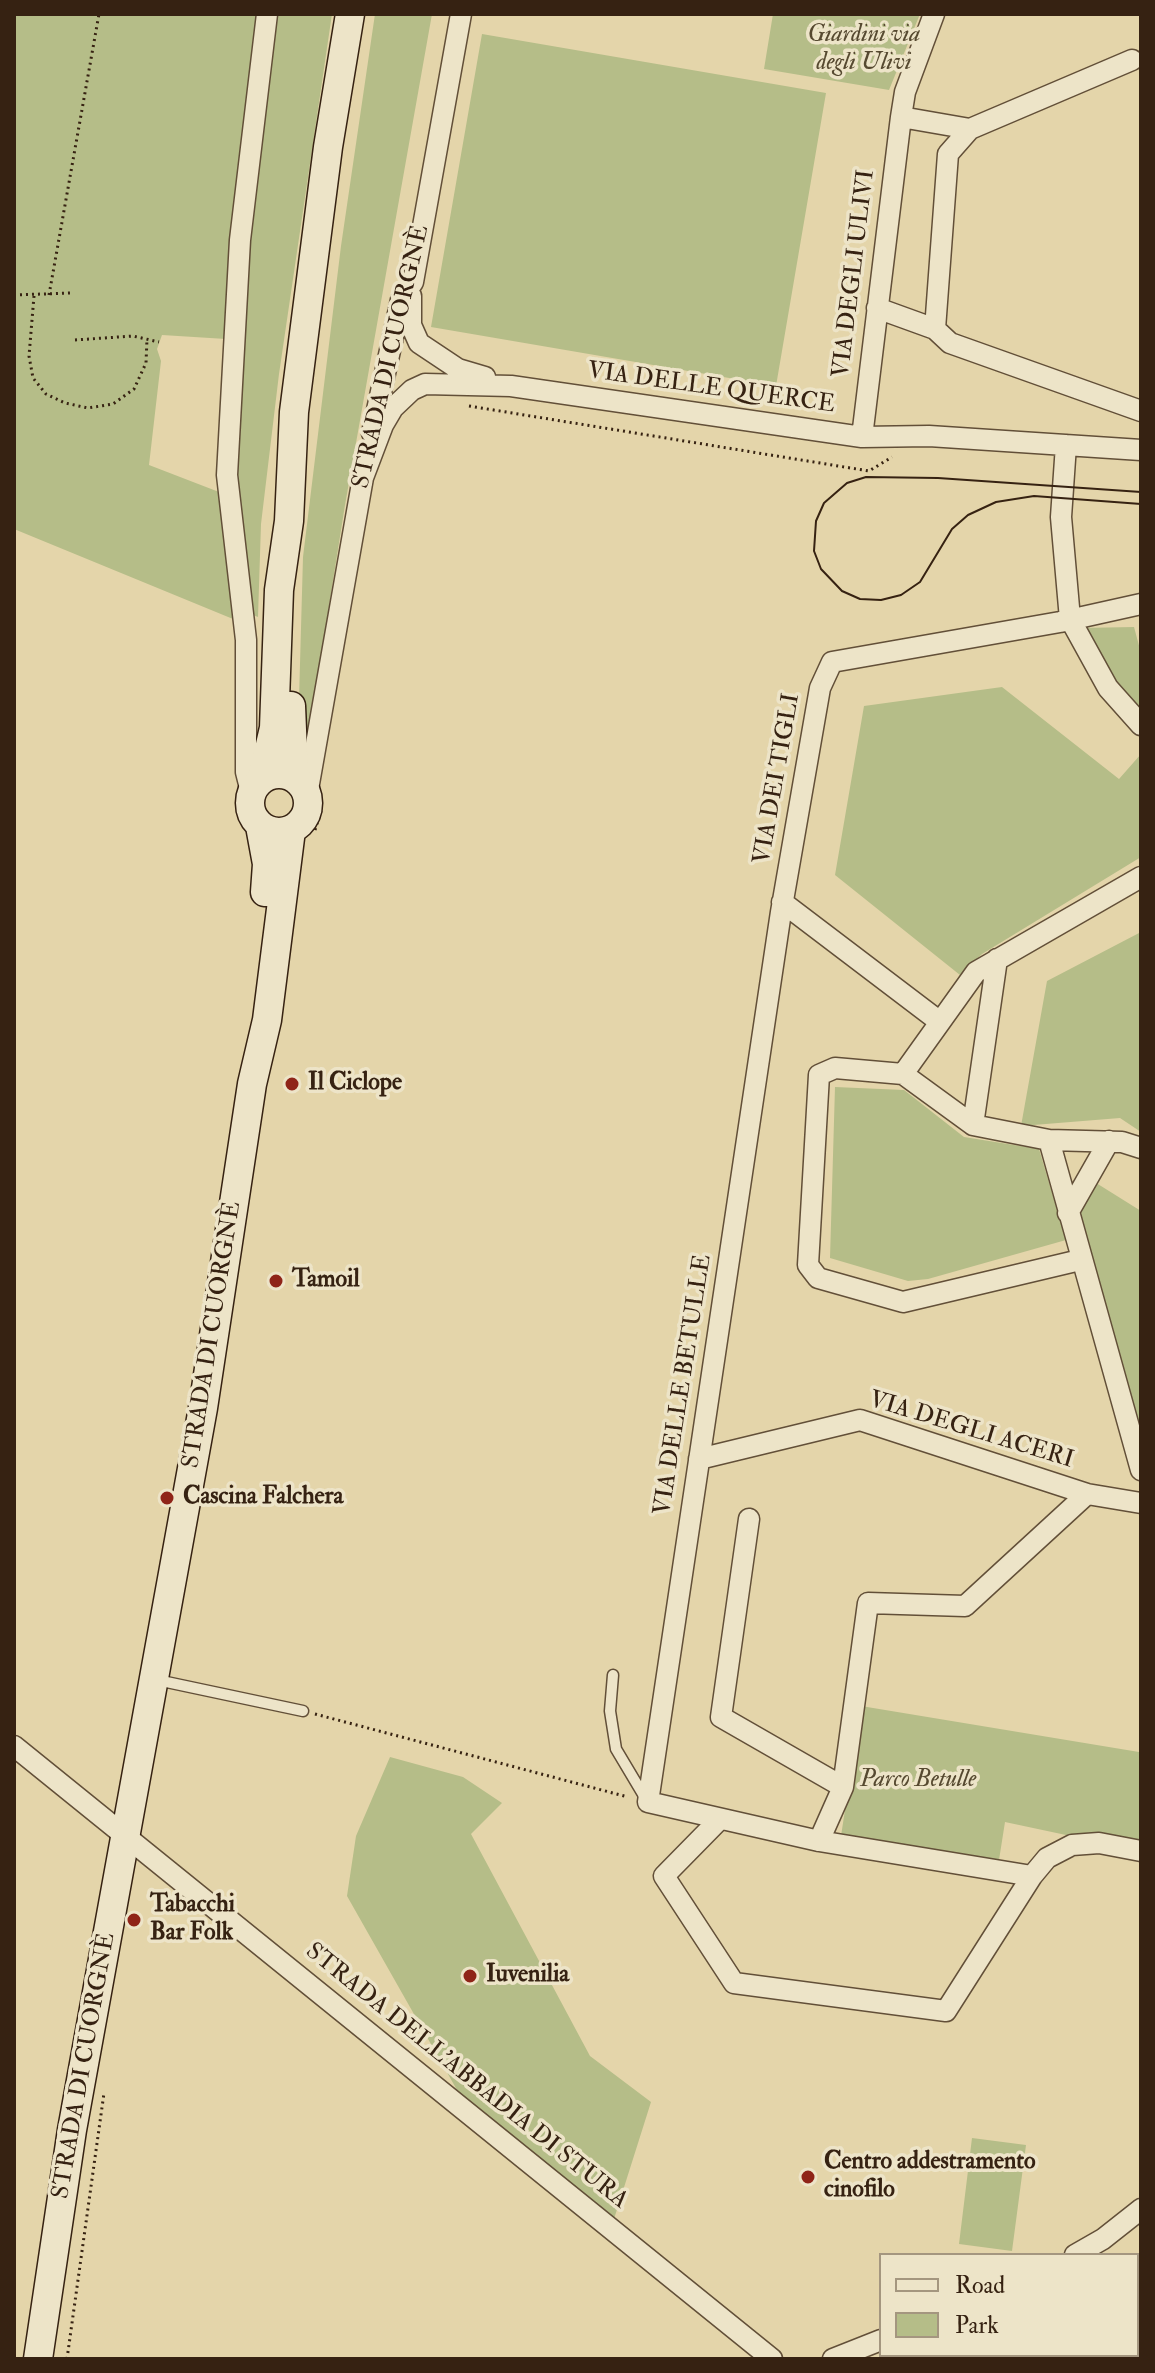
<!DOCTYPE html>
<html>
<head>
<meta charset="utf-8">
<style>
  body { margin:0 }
  #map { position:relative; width:1155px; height:2373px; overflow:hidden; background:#e4d5aa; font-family:"IM FELL Double Pica",serif }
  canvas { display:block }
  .frame { position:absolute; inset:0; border:16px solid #362212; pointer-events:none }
  .legend { position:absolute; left:879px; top:2253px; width:260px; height:104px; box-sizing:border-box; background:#ede4c8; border:2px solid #a4967f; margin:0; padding:10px 14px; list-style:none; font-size:24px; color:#362212 }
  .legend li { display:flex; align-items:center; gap:16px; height:40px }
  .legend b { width:40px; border:2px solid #a4967f }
</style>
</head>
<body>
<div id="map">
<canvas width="1155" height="2373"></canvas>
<div class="frame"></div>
<ul class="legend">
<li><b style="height:10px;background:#ede4c8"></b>Road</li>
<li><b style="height:22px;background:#b5bd88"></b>Park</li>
</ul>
</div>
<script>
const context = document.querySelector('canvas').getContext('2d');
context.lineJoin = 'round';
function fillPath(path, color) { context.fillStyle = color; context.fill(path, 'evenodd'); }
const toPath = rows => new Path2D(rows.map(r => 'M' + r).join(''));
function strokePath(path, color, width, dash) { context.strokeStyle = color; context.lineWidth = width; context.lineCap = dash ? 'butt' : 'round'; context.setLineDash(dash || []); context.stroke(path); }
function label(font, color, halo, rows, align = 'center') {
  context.font = font + ' "IM FELL Double Pica",serif'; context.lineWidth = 7; context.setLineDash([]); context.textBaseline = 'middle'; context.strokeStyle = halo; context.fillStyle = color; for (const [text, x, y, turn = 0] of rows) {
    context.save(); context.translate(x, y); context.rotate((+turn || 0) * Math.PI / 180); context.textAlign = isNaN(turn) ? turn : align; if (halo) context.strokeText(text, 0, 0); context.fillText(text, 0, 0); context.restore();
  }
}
fillPath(toPath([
  [14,14,259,14,226,339,162,335,157,349,161,361,149,465,219,492,233,619,14,529],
  [276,14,332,14,279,374,261,524,258,617,253,615,235,463,245,269],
  [375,14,432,14,345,505,306,751,298,735,303,557,341,246],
  [773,14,920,14,889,90,764,69],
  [482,34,826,93,776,386,431,327],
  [1134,627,1141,653,1141,716,1122,698,1080,628],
  [1002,687,1119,779,1141,754,1141,857,982,954,960,975,835,875,864,706],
  [1141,932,1141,1132,1120,1118,1021,1126,1047,981],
  [835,1087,904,1090,964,1137,1039,1149,1066,1240,928,1279,908,1281,830,1258],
  [1093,1181,1141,1211,1141,1448,1076,1211],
  [861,1706,1139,1752,1141,1851,1005,1822,999,1860,841,1836],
  [390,1757,463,1777,502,1803,471,1834,590,2056,651,2102,614,2219,474,2120,347,1896,356,1836],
  [972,2138,1026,2145,1012,2251,959,2244]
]), '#b5bd88');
const lane = toPath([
  [613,1675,610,1711,616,1749,647,1801],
  [157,1680,303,1711]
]);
const street = toPath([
  [1132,60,970,129,948,154,935,329,950,343,1141,411],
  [901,117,970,129],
  [411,296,411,325,419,343,458,369,485,377],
  [877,308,935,329],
  [372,433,401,300,413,282,461,14],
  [862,437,901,117,905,92,934,14],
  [1066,445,1061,517,1070,619,1108,688,1141,725],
  [361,483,383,425,393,408,412,390,425,384,511,386,862,437,929,436,1141,450],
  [251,792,246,772,246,640,227,475,240,240,267,14],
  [307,795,364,472],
  [782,902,940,1022],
  [997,959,973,1125,1049,1140,1122,1142,1141,1148],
  [903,1074,976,972,1141,877],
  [973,1125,903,1074,835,1068,819,1075,808,1265,818,1278,903,1302,1080,1260],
  [1049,1140,1141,1470],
  [1068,1213,1109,1141],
  [699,1459,860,1420,1087,1494,1141,1503],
  [749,1519,721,1717,843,1787,819,1841],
  [14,1746,772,2359],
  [843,1787,868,1603,965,1606,1087,1494],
  [719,1820,664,1876,734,1983,946,2011,1032,1876,1047,1858,1072,1845,1099,1843,1141,1851],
  [1032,1876,819,1841,648,1802,781,912,820,688,832,662,1060,622,1141,604],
  [1075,2255,1103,2239,1141,2209],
  [1137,2266,1141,2267],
  [833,2359,881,2340]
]);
const secondary = toPath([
  [291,706,294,777],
  '250 803a29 29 0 1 1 58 0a29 29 0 1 1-58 0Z',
  [262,779,274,728,279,590,289,521,294,412,328,147,350,14],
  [260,826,267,864,265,892],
  [38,2359,72,2130,203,1408,252,1084,267,1020,291,830]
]);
strokePath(lane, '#624f38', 13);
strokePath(street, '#624f38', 23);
strokePath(secondary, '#362212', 31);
strokePath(toPath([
  [14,295,71,293],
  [49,295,99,14],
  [34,296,29,356,33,378,46,394,65,403,88,408,113,404,134,389,146,363,147,339],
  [75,340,133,336,159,342],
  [469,406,869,471,892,457],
  [315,830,321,811],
  [315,1714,628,1797],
  [67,2359,104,2093]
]), '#362212', 3, [2, 4]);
strokePath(lane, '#ede4c8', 10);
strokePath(street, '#ede4c8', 20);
strokePath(secondary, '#ede4c8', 28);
strokePath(toPath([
  [1141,492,938,478,866,477,847,483,824,503,816,521,814,551,821,569,842,591,860,599,881,600,901,595,920,582,952,529,968,515,996,502,1034,496,1141,504]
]), '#362212', 2);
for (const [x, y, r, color] of [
  [292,1084,8,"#8f2418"],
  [276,1281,8,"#8f2418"],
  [167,1498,8,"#8f2418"],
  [134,1920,8,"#8f2418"],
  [470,1976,8,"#8f2418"],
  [808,2177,8,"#8f2418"]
]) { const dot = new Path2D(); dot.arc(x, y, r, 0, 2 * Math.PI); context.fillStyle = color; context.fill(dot); strokePath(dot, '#ede4c8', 3); }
label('italic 24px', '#564930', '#ede4c8', [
  ["Giardini via",864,36],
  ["degli Ulivi",864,64],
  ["Parco Betulle",918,1781]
]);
label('24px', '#362212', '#ede4c8', [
  ["VIA DEGLI ULIVI",855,274,-83],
  ["STRADA DI CUORGNÈ",392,357,-77],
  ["VIA DELLE QUERCE",711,389,8],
  ["VIA DEI TIGLI",778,779,-80],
  ["STRADA DI CUORGNÈ",213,1335,-81],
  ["VIA DELLE BETULLE",684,1385,-81],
  ["VIA DEGLI ACERI",971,1431,17],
  ["STRADA DI CUORGNÈ",85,2066,-80],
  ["STRADA DELL'ABBADIA DI STURA",466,2077,39]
]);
label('bold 24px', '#362212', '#ede4c8', [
  ["Il Ciclope",308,1084],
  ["Tamoil",292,1281],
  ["Cascina Falchera",183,1498],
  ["Tabacchi",150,1906],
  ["Bar Folk",150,1934],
  ["Iuvenilia",486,1976],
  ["Centro addestramento",824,2163],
  ["cinofilo",824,2191]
], 'left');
</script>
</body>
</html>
